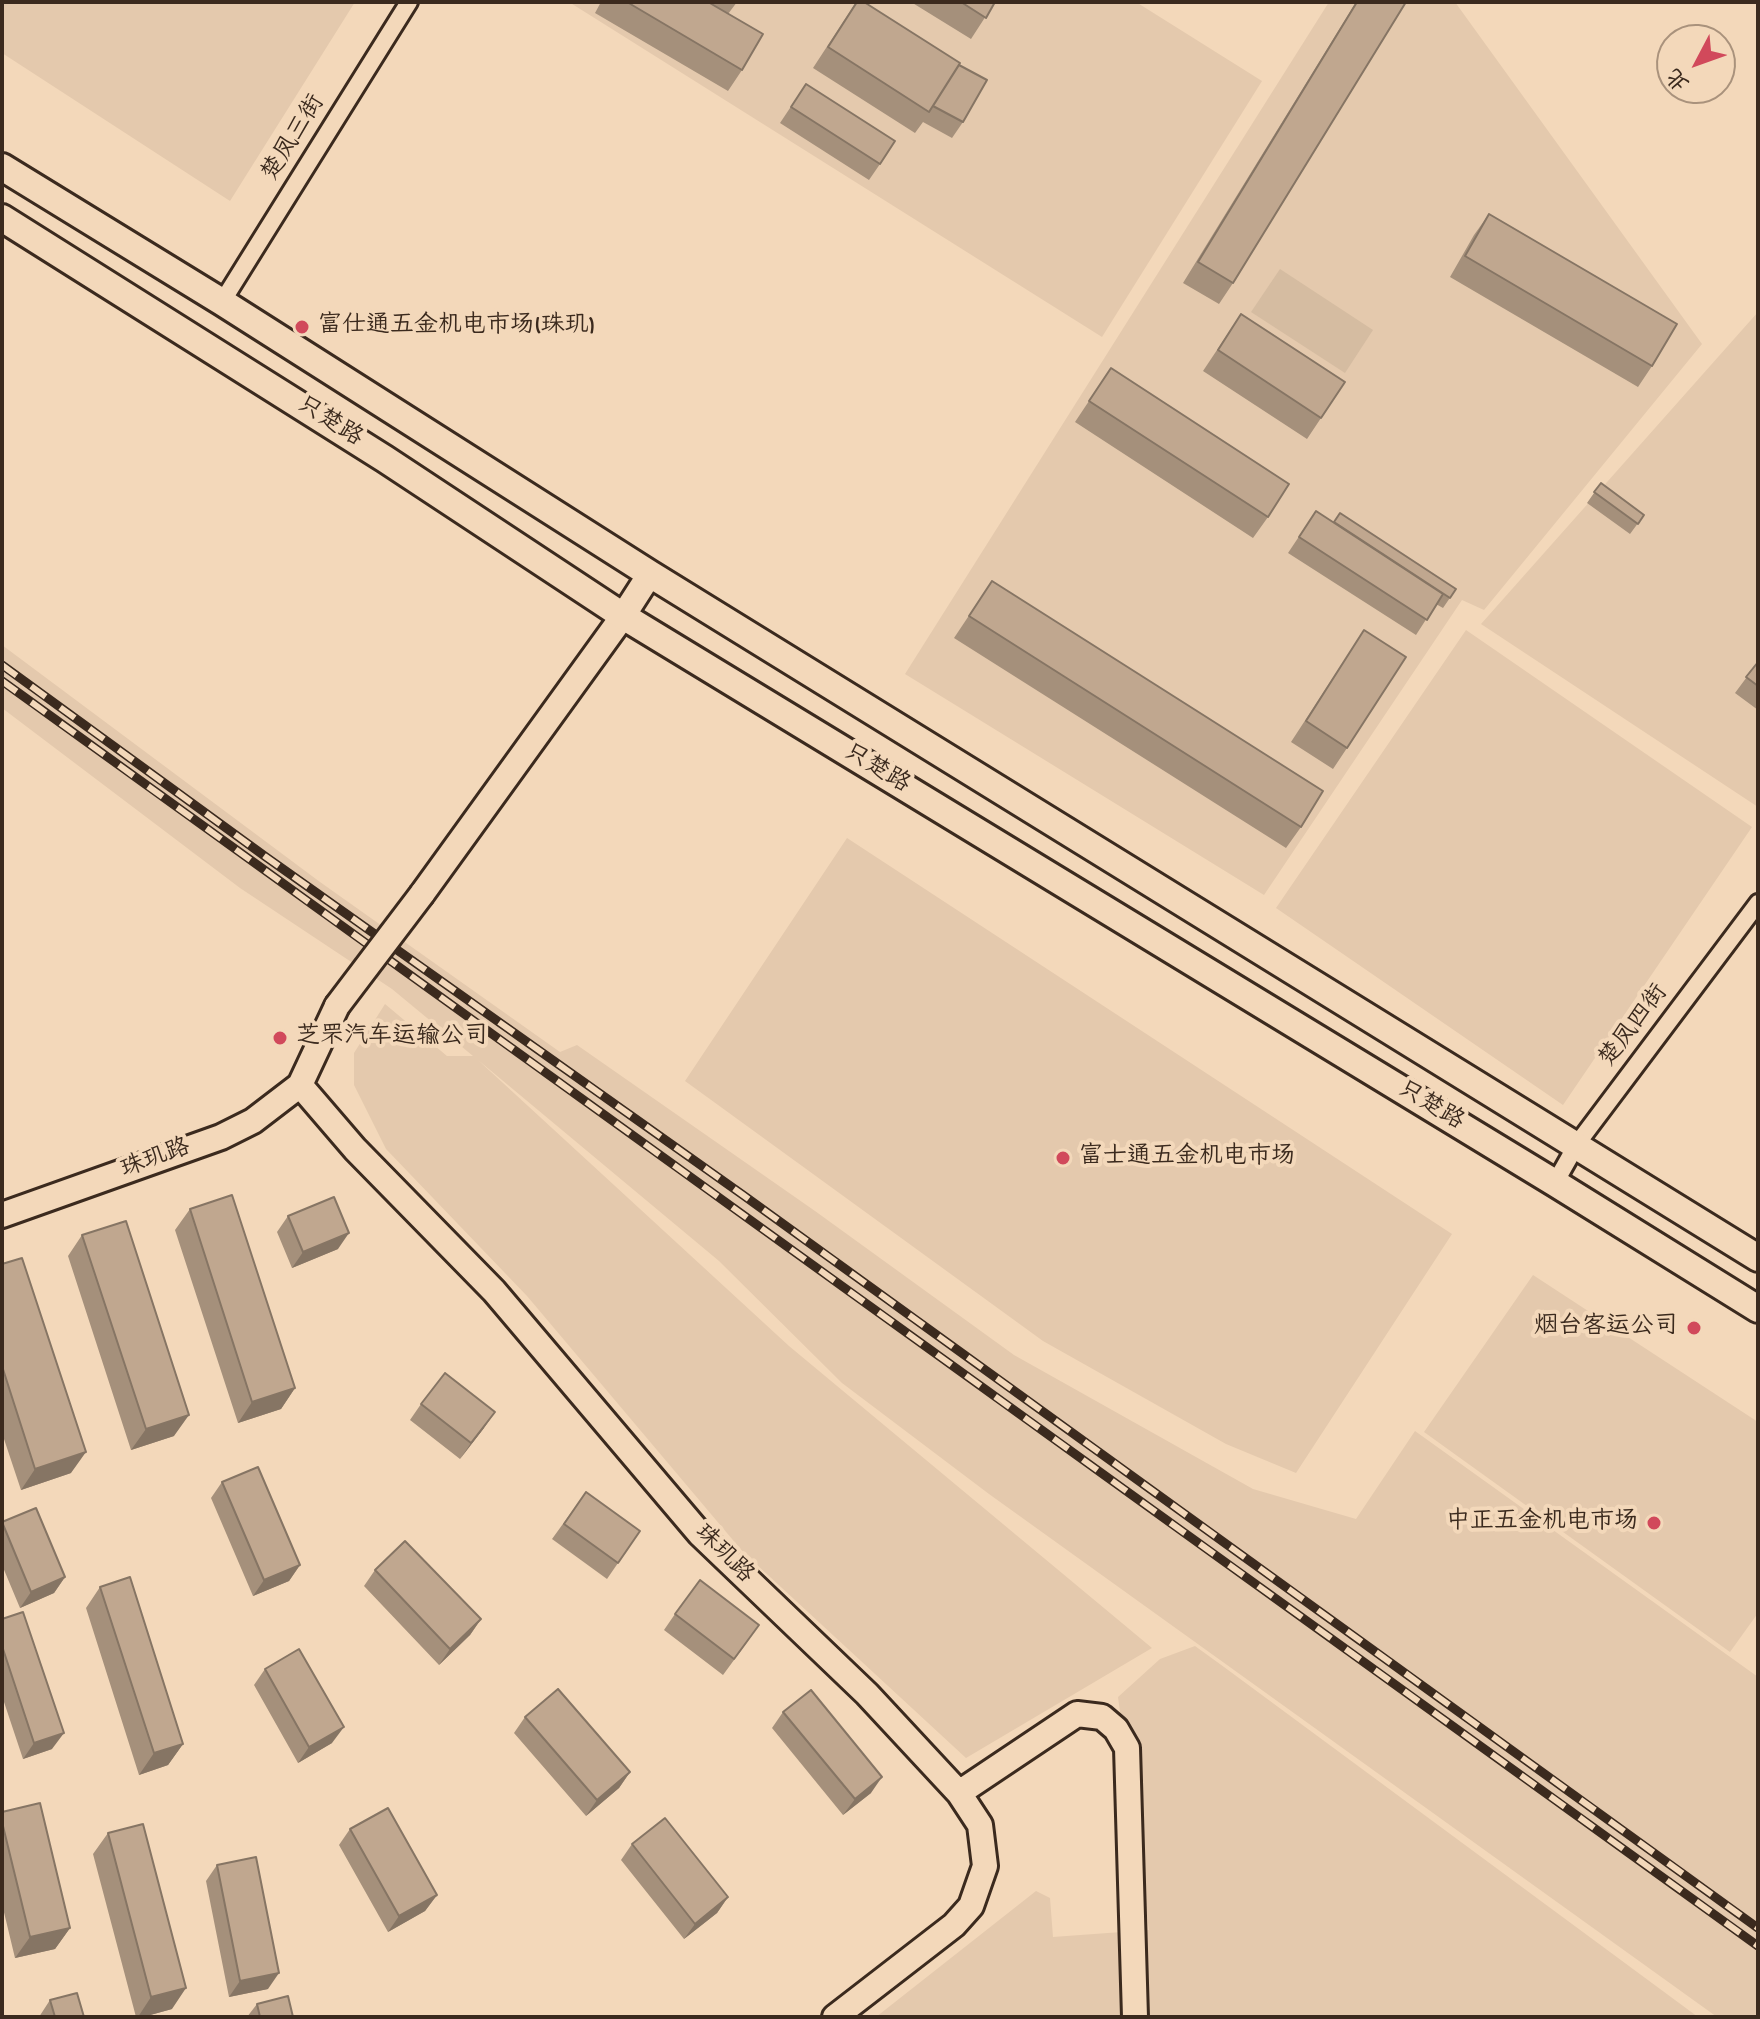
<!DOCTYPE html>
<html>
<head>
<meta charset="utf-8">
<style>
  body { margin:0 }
  #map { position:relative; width:1760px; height:2019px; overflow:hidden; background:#f3d8ba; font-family:"Gochi Hand","LXGW WenKai TC",sans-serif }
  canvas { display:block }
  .frame { position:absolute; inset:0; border:4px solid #3b2a1e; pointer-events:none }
  .north { position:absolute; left:1656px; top:24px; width:80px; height:80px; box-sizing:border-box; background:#f3d8ba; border:2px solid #a9927c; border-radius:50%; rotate:229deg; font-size:22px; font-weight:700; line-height:32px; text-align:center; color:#3b2a1e }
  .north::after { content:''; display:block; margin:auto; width:28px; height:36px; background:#d1495b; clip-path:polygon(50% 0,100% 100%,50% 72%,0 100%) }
</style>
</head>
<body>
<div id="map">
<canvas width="1760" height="2019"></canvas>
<div class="frame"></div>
<div class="north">北</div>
</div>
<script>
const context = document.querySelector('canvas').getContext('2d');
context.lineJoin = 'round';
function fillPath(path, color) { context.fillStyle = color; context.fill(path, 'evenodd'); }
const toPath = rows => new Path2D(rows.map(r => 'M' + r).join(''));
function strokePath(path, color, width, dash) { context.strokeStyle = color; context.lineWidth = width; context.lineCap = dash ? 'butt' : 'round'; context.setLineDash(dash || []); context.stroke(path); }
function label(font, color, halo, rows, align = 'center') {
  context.font = font + ' "Gochi Hand","LXGW WenKai TC",sans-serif'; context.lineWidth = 8; context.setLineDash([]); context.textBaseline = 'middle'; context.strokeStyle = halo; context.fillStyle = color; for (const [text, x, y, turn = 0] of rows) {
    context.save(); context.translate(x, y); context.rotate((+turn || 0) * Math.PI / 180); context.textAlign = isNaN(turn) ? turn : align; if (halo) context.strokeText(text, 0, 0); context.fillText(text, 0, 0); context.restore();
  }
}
fillPath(toPath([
  [2,2,355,2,230,201,2,53],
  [569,2,1136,2,1262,81,1102,337],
  [1329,2,1455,2,1702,344,1484,610,1462,600,1264,895,905,674],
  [1758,312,1758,807,1481,624],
  [1466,630,1752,827,1563,1105,1276,908],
  [2,645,320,882,560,1052,577,1045,815,1211,1014,1355,1253,1489,1356,1519,1415,1431,1758,1677,1758,2017,1717,2017,989,1494,842,1383,719,1261,478,1060,789,1346,1152,1648,966,1758,743,1552,527,1296,386,1149,354,1085,354,1053,385,1004,447,1056,473,1056,392,989,240,888,2,708],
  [847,838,1452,1234,1296,1473,1226,1444,1043,1341,685,1081],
  [1533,1275,1758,1422,1758,1613,1730,1652,1424,1432],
  [1195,1646,1224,1667,1698,2017,876,2017,1036,1891,1050,1898,1053,1937,1149,1930,1118,1697,1160,1659]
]), '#e4c9ad');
fillPath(toPath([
  [1280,269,1373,330,1345,373,1251,312]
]), '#d5bca1');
const street = toPath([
  [222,302,409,2],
  [1555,1183,1577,1144,1758,903]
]);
const secondary = toPath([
  [422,894,623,616,650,574],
  [300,1085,355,1149,494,1291,700,1534,867,1694,959,1793,980,1825,985,1866,971,1906,954,1925,835,2017],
  [2,1215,221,1137,253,1121,300,1085,337,1006],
  [959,1793,1077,1714,1102,1717,1116,1729,1127,1748,1135,2017]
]);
const primary = toPath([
  [2,167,222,302,650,574,1758,1258],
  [2,218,385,459,623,616,1555,1183,1758,1309]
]);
strokePath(street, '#3b2a1e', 22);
strokePath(secondary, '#3b2a1e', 30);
strokePath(primary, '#3b2a1e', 32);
strokePath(street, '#f3d8ba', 16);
strokePath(secondary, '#f3d8ba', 24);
strokePath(primary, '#f3d8ba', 26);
const rail = toPath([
  [2,665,266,857,743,1195,1758,1928],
  [2,681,1758,1946]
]);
strokePath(rail, '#3b2a1e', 9);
strokePath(rail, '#f3d8ba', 6, [18]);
const secondaryBridge = toPath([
  [337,1006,422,894]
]);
strokePath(secondaryBridge, '#3b2a1e', 30, []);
strokePath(secondaryBridge, '#f3d8ba', 24);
fillPath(toPath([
  [601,2,737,2,728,14,742,70,728,91,595,13],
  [856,2,959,65,963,122,952,138,923,122,915,133,813,68],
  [911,2,995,2,971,39],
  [1356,2,1406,2,1233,283,1219,304,1183,283],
  [806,84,880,164,869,180,780,123],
  [1489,214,1652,366,1638,387,1450,277,1474,235],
  [1241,314,1321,418,1307,439,1203,371],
  [1111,368,1268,517,1253,538,1075,422],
  [1601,483,1644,515,1630,534,1587,503],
  [1316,511,1334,523,1340,513,1456,589,1443,608,1436,604,1416,635,1288,553],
  [992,581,1301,827,1286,848,954,638],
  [1364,630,1347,748,1333,769,1291,742],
  [1758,662,1758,710,1735,693],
  [190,1209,295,1388,281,1409,238,1423,175,1230],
  [288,1216,338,1249,292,1268,277,1232],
  [82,1235,174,1436,131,1450,68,1256],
  [2,1264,71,1473,21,1490,2,1433],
  [421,1404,484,1428,460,1459,410,1420],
  [222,1482,300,1565,289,1581,253,1596,211,1498],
  [586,1492,640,1531,607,1579,552,1539],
  [2,1522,65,1577,54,1593,20,1608,2,1565],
  [375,1570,481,1619,470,1635,439,1665,364,1586],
  [100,1587,183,1744,168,1765,139,1775,86,1608],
  [675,1614,748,1641,723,1675,664,1630],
  [2,1619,52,1749,23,1759,2,1696],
  [265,1669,332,1743,298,1763,254,1685],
  [783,1712,871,1793,843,1815,772,1728],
  [525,1717,630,1772,619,1788,586,1816,514,1733],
  [2,1812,70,1928,55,1949,15,1958,2,1904],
  [350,1829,437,1895,425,1911,388,1932,339,1845],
  [108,1833,172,2009,143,2017,136,2017,93,1854],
  [632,1844,728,1897,717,1913,684,1939,621,1860],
  [217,1865,268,1989,229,1997,206,1881],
  [50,2000,84,2017,39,2017],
  [257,2004,293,2017,247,2017]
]), '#a5907b');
fillPath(toPath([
  [349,1233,338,1249,292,1268,303,1252],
  [295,1388,281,1409,238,1423,252,1402],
  [495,1412,484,1428,460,1459,471,1443],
  [189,1415,174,1436,131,1450,146,1429],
  [86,1452,71,1473,21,1490,35,1469],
  [300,1565,289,1581,253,1596,264,1580],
  [65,1577,54,1593,20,1608,31,1592],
  [481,1619,470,1635,439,1665,450,1649],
  [344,1727,332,1743,298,1763,309,1747],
  [64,1733,52,1749,23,1759,34,1743],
  [183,1744,168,1765,139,1775,154,1753],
  [630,1772,619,1788,586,1816,597,1800],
  [882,1777,871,1793,843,1815,855,1799],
  [437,1895,425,1911,388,1932,399,1916],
  [728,1897,717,1913,684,1939,695,1924],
  [70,1928,55,1949,15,1958,30,1937],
  [279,1973,268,1989,229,1997,240,1981],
  [186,1988,172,2009,143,2017,138,2017,151,1997]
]), '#867564');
const building = toPath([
  [627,2,708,2,763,34,742,70,627,2],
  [857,2,864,2,960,63,929,112,828,47,857,2],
  [961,2,995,2,986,18,961,2],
  [1357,2,1406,2,1233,283,1198,262,1357,2],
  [959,65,987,80,963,122,933,106,959,65],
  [806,84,895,141,880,164,791,107,806,84],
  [1489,214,1677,324,1652,366,1465,256,1489,214],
  [1241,314,1345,382,1321,418,1218,350,1241,314],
  [1111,368,1289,484,1268,517,1089,401,1111,368],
  [1601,483,1644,515,1638,524,1594,492,1601,483],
  [1316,511,1443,594,1427,620,1299,537,1316,511],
  [1340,513,1456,589,1450,598,1334,522,1340,513],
  [992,581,1323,791,1301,827,969,616,992,581],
  [1364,630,1406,657,1347,748,1306,721,1364,630],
  [1758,662,1758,686,1746,677,1758,662],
  [232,1195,295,1388,252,1402,190,1209,232,1195],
  [334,1197,349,1233,303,1252,288,1216,334,1197],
  [126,1221,189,1415,146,1429,82,1235,126,1221],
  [22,1258,86,1452,35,1469,2,1366,2,1264,22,1258],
  [445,1373,495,1412,471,1443,421,1404,445,1373],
  [258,1467,300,1565,264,1580,222,1482,258,1467],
  [586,1492,640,1531,618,1563,564,1524,586,1492],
  [36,1508,65,1577,31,1592,2,1522,36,1508],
  [405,1541,481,1619,450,1649,375,1570,405,1541],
  [130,1577,183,1744,154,1753,100,1587,130,1577],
  [700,1580,759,1625,734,1659,675,1614,700,1580],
  [23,1612,64,1733,34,1743,2,1646,2,1619,23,1612],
  [299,1649,344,1727,309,1747,265,1669,299,1649],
  [558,1689,630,1772,597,1800,525,1717,558,1689],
  [811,1690,882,1777,855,1799,783,1712,811,1690],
  [40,1803,70,1928,30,1937,2,1822,2,1812,40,1803],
  [388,1808,437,1895,399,1916,350,1829,388,1808],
  [665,1818,728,1897,695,1924,632,1844,665,1818],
  [143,1824,186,1988,151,1997,108,1833,143,1824],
  [256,1857,279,1973,240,1981,217,1865,256,1857],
  [77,1993,84,2017,55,2017,50,2000,77,1993],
  [288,1996,293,2017,260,2017,257,2004,288,1996]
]);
fillPath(building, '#c0a78f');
strokePath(building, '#867564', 2);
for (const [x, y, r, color] of [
  [302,327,8,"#d1495b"],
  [280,1038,8,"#d1495b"],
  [1063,1158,8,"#d1495b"],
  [1694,1328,8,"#d1495b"],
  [1654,1523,8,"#d1495b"]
]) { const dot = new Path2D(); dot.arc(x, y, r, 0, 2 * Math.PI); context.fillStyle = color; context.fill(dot); strokePath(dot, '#f3d8ba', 3); }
label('24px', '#3b2a1e', '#f3d8ba', [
  ["楚凤三街",295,139,-58],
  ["只楚路",329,423,32],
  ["只楚路",876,770,31],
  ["楚凤四街",1635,1027,-53],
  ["只楚路",1430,1107,31],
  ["珠玑路",156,1160,-20],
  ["珠玑路",723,1555,45]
]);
label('24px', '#3b2a1e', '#f3d8ba', [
  ["富仕通五金机电市场(珠玑)",318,327],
  ["芝罘汽车运输公司",296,1038],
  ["富士通五金机电市场",1079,1158],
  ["烟台客运公司",1678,1328,"right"],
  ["中正五金机电市场",1638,1523,"right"]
], 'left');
</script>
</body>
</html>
